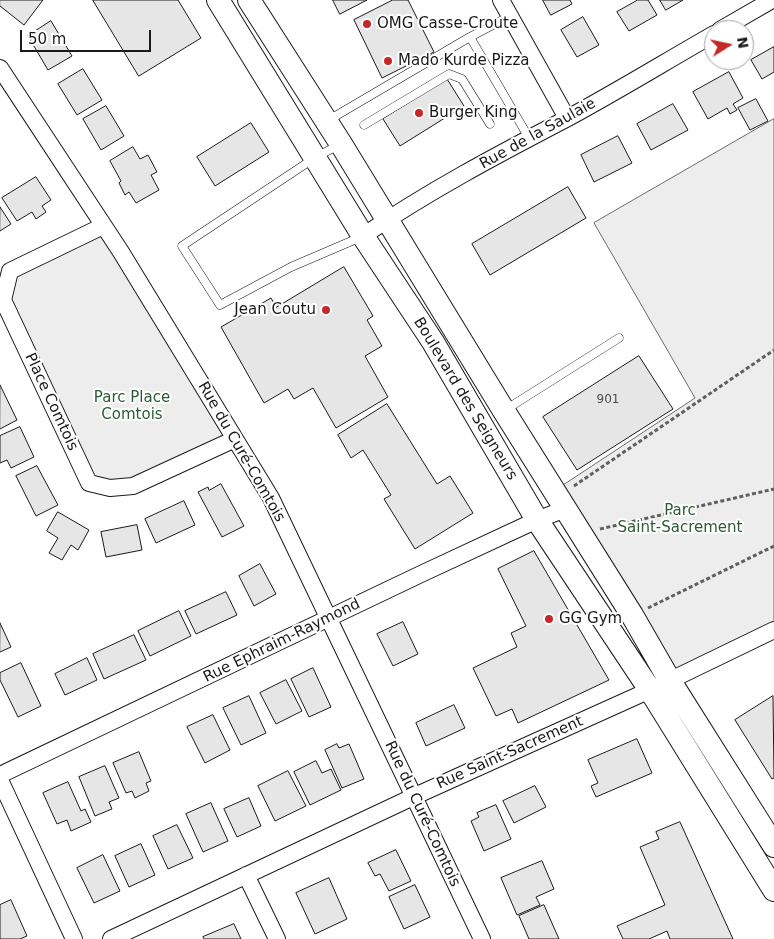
<!DOCTYPE html>
<html>
<head>
<meta charset="utf-8">
<style>
  body { margin:0 }
  #map { position:relative; width:774px; height:939px; overflow:hidden; background:#fff; font-family:"DejaVu Sans",sans-serif }
  canvas { display:block }
  .north { position:absolute; left:704px; top:20px; width:50px; height:50px; box-sizing:border-box; background:#fff; border:1px solid #a3a3a3; border-radius:50%; rotate:80deg; font-size:14px; font-weight:700; line-height:20px; text-align:center; color:#1a1a1a }
  .north::after { content:''; display:block; margin:auto; width:18px; height:22px; background:#c62828; clip-path:polygon(50% 0,100% 100%,50% 72%,0 100%) }
  .scale { position:absolute; left:20px; top:30px; width:131px; height:22px; box-sizing:border-box; border:2px solid #1a1a1a; border-top:0; padding-left:6px; font-size:15px; line-height:18px; white-space:nowrap; color:#1a1a1a; -webkit-text-stroke:4px #fff; paint-order:stroke }
</style>
</head>
<body>
<div id="map">
<canvas width="774" height="939"></canvas>
<div class="north">N</div>
<div class="scale">50 m</div>
</div>
<script>
const ctx = document.querySelector('canvas').getContext('2d');
ctx.lineJoin = 'round';
function fillPath(path, color) { ctx.fillStyle = color; ctx.fill(path, 'evenodd'); }
function strokePath(path, color, width, dash) { ctx.strokeStyle = color; ctx.lineWidth = width; ctx.lineCap = dash ? 'butt' : 'round'; ctx.setLineDash(dash || []); ctx.stroke(path); }
function write(font, color, halo, rows, align = 'center') {
  ctx.font = font + ' "DejaVu Sans",sans-serif'; ctx.lineWidth = 4; ctx.setLineDash([]); ctx.textBaseline = 'middle'; ctx.strokeStyle = halo; ctx.fillStyle = color; for (const [text, x, y, turn = 0] of rows) {
    ctx.save(); ctx.translate(x, y); ctx.rotate((+turn || 0) * Math.PI / 180); ctx.textAlign = isNaN(turn) ? turn : align; if (halo) ctx.strokeText(text, 0, 0); ctx.fillText(text, 0, 0); ctx.restore();
  }
}
const green = new Path2D(`
  M774 119V630L670 681 554 491 695 398 594 223Z
  M103 226 235 439 133 486 89 483 3 300 10 271Z`);
const building = new Path2D(`
  M0 0H43L24 25 0 6Z
  M93 0H178L201 38 139 76Z
  M333 0H367L340 14Z
  M393 0H408L434 52 382 78 354 20Z
  M543 0H570L572 4 551 15Z
  M638 0H648L657 15 629 31 617 12Z
  M660 0H683L666 10Z
  M583 17 599 45 577 57 561 30Z
  M51 21 72 56 48 70 28 36Z
  M774 47V72L762 79 751 60Z
  M83 69 102 100 77 115 58 84Z
  M729 72 743 98 733 104 737 110 730 114 727 108 708 119 693 92Z
  M447 79 464 106 400 146 383 119Z
  M756 99 768 121 750 130 738 108Z
  M673 104 688 130 651 150 637 124Z
  M106 106 124 136 101 150 83 119Z
  M251 123 269 152 215 186 197 157Z
  M618 136 632 163 594 182 581 155Z
  M133 147 140 159 148 155 157 172 151 175 159 190 136 203 129 192 125 195 119 183 121 181 110 161Z
  M36 177 51 200 42 206 46 212 36 219 32 212 17 221 2 198Z
  M568 187 586 218 490 275 472 244Z
  M0 207 11 224 0 231Z
  M344 267 373 316 367 320 382 346 365 356 388 397 336 428 313 388 294 399 288 389 264 403 221 327 271 298 276 307Z
  M639 356 673 409 577 470 543 417Z
  M0 385 17 420 0 429Z
  M387 404 437 484 450 476 473 513 415 549 384 499 391 495 363 450 351 458 338 435Z
  M20 427 34 457 11 468 7 460 0 463V436Z
  M37 466 58 505 36 516 16 476Z
  M221 484 244 526 222 537 198 492 208 487 209 490Z
  M184 501 195 525 156 543 145 519Z
  M58 512 89 530 78 550 71 545 62 560 49 553 58 538 47 531Z
  M137 525 142 550 106 557 101 532Z
  M534 551 609 680 518 723 512 709 496 716 473 668 517 647 511 633 526 626 498 569Z
  M260 564 276 594 254 606 239 576Z
  M226 592 237 615 196 634 185 611Z
  M179 611 191 636 150 656 138 631Z
  M403 622 418 654 393 666 377 634Z
  M0 623 11 647 0 652Z
  M134 635 146 660 104 679 93 654Z
  M87 658 97 680 65 695 55 674Z
  M21 663 41 706 18 717 0 680V673Z
  M313 668 331 707 309 717 291 679Z
  M286 680 302 711 276 724 260 693Z
  M249 696 266 733 241 745 223 708Z
  M773 696 774 778 772 779 735 720Z
  M454 705 465 728 426 746 416 723Z
  M213 715 230 750 205 763 187 727Z
  M637 739 652 773 596 797 591 786 598 783 588 760Z
  M337 744 339 748 349 744 364 779 342 788 325 750Z
  M139 752 151 781 146 783 149 791 135 798 132 791 126 793 113 763Z
  M316 761 322 773 331 769 341 790 310 805 294 772Z
  M105 766 119 798 109 802 112 809 95 816 79 777Z
  M288 771 306 806 275 821 258 786Z
  M68 782 81 811 85 809 91 822 71 831 67 820 57 824 43 793Z
  M535 786 546 807 514 823 503 801Z
  M249 798 261 826 237 837 224 809Z
  M211 803 228 841 203 852 186 814Z
  M496 805 511 839 484 851 471 821 479 817 477 813Z
  M680 822 733 939H670L667 931 649 939H623L617 926 665 905 640 847 659 839 656 832Z
  M177 825 193 858 168 869 153 836Z
  M141 844 155 875 129 887 115 856Z
  M396 850 411 881 389 891 380 874 375 876 368 863Z
  M103 855 120 891 94 903 77 868Z
  M542 861 554 889 536 897 540 905 517 915 501 878Z
  M329 878 347 919 315 934 296 893Z
  M415 885 430 917 404 929 389 897Z
  M11 900 27 936 20 939H0V905Z
  M544 905 559 939H529L519 916Z
  M234 924 241 939H204L203 937Z`);
const path = new Path2D(`
  M574 486 774 350
  M600 529 774 489
  M648 608 774 546`);
const lane = new Path2D(`
  M470 37 529 138
  M327 121 470 37 510 16
  M364 125 449 74 462 79 490 124
  M339 145 316 157 182 246 220 305 291 267 361 237
  M505 410 619 338`);
const street = new Path2D(`
  M501 0 567 118
  M720 30 772 0
  M0 68 121 252 271 498 482 939
  M103 226 10 271 3 300 89 483 110 488 133 486 235 439
  M363 236C427 192 497 155 566 119 616 92 665 62 714 34
  M0 775 421 574 537 520 565 509
  M0 780 74 939
  M246 875 277 939
  M111 939 415 796 650 690 774 630`);
const secondary = new Path2D(`
  M218 0 363 236 433 342 537 520 650 690 774 890
  M249 0 341 144 504 411 632 615 670 681 774 846`);
const markers = [
  [367,24,5,"#c62828"],
  [388,61,5,"#c62828"],
  [419,113,5,"#c62828"],
  [326,310,5,"#c62828"],
  [549,619,5,"#c62828"]
];
const numberNames = [
  ["901",608,400]
];
const poiNames = [
  ["OMG Casse-Croute",377,24],
  ["Mado Kurde Pizza",398,61],
  ["Burger King",429,113],
  ["Jean Coutu",316,310,"right"],
  ["GG Gym",559,619]
];
const streetNames = [
  ["Rue de la Saulaie",538,134,-29],
  ["Boulevard des Seigneurs",465,399,59],
  ["Place Comtois",51,402,65],
  ["Rue du Curé-Comtois",241,452,60],
  ["Rue Ephraim-Raymond",282,641,-26],
  ["Rue Saint-Sacrement",510,753,-24],
  ["Rue du Curé-Comtois",422,814,65]
];
const parkNames = [
  ["Parc Place",132,398],
  ["Comtois",132,415],
  ["Parc",680,511],
  ["Saint-Sacrement",680,528]
];
fillPath(green, '#ededed');
strokePath(green, '#6a6a6a', 1);
fillPath(building, '#e6e6e6');
strokePath(building, '#1a1a1a', 1);
strokePath(lane, '#1a1a1a', 9);
strokePath(street, '#1a1a1a', 18);
strokePath(secondary, '#1a1a1a', 24);
strokePath(path, '#5f5f5f', 3, [4, 2.5]);
strokePath(lane, '#fff', 8);
strokePath(street, '#fff', 16);
strokePath(secondary, '#fff', 22);
for (const [x, y, r, color] of markers) { const dot = new Path2D(); dot.arc(x, y, r, 0, 2 * Math.PI); ctx.fillStyle = color; ctx.fill(dot); strokePath(dot, '#fff', 2); }
write('12px', '#4d4d4d', null, numberNames);
write('15px', '#1a1a1a', '#fff', poiNames, 'left');
write('15px', '#1a1a1a', '#fff', streetNames);
write('15px', '#2b5a34', '#fff', parkNames);
</script>
</body>
</html>
